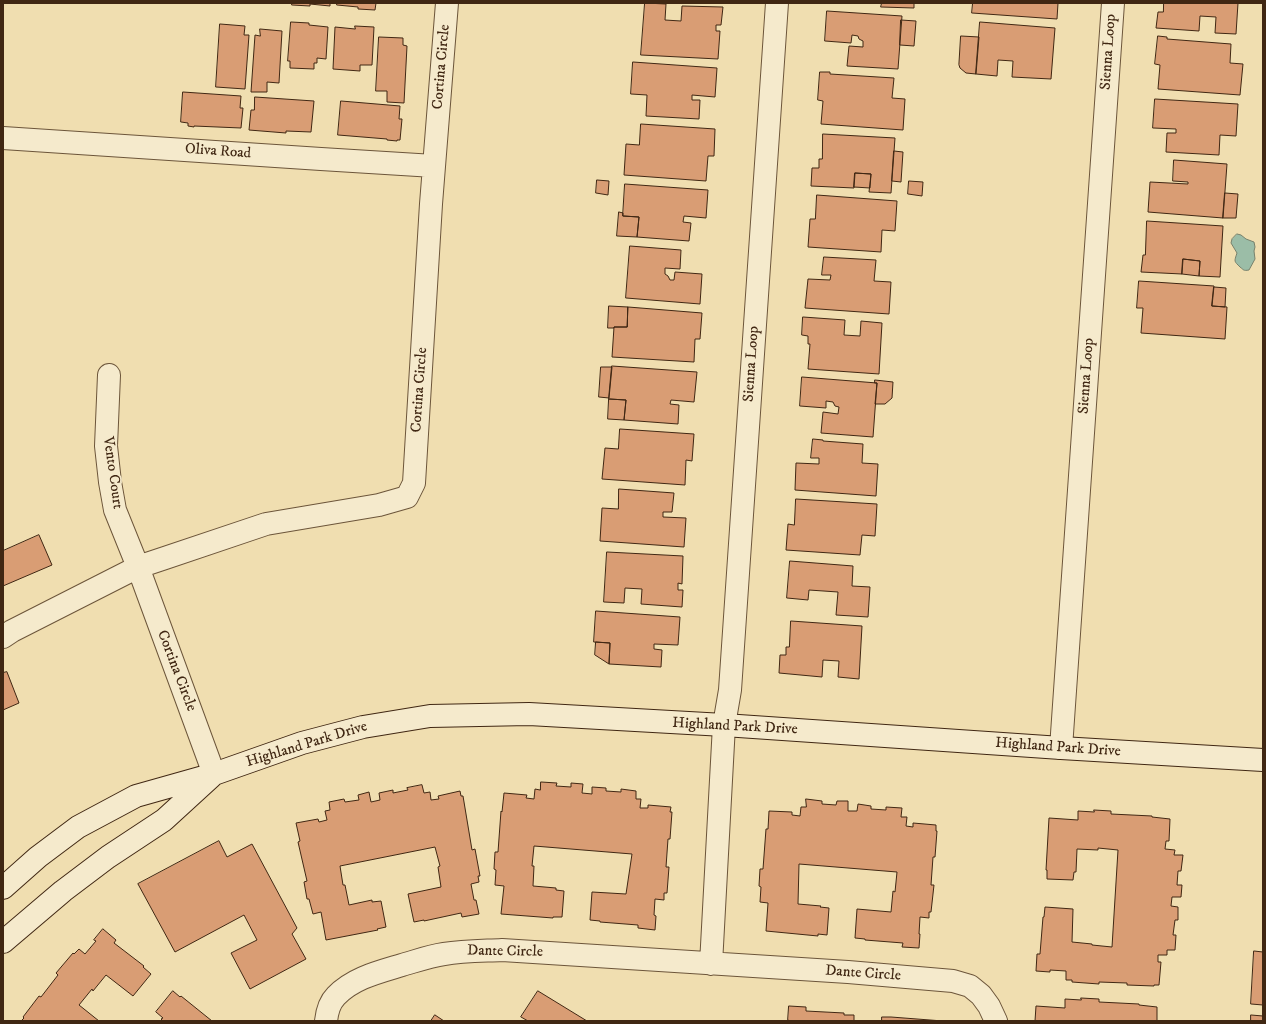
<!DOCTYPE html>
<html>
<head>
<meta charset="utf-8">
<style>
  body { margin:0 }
  #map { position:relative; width:1266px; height:1024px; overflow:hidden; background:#f0deb0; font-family:"IM FELL DW Pica",serif }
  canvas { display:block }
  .frame { position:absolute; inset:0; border:4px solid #402713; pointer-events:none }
</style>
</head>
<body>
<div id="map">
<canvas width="1266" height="1024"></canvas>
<div class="frame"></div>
</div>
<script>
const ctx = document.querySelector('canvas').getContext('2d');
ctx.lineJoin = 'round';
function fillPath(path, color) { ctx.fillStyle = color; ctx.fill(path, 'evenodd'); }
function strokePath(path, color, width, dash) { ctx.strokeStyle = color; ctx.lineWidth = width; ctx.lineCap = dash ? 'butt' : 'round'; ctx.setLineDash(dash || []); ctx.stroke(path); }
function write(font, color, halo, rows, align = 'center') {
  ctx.font = font + ' "IM FELL DW Pica",serif'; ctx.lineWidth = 3.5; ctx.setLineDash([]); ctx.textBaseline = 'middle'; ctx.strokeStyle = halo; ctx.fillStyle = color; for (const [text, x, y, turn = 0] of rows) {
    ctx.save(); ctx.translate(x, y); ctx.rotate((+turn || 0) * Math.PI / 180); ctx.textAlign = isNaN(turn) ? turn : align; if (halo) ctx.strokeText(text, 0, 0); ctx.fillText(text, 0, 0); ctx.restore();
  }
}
const water = new Path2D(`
  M1237 234 1241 235 1246 239 1254 242 1255 247 1254 251 1255 259 1249 270C1243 271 1244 270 1240 267 1234 261 1234 262 1237 253L1231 243 1232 239Z`);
const building = new Path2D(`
  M292 3H330V6L310 4V6L292 5Z
  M337 3H376L375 10 358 9V7L337 5Z
  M645 3 666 4 665 20 681 21 682 6 723 7 721 25H716V31H720L718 59 641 55Z
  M882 3H914V8L881 7Z
  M973 3H1058L1057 19 972 13Z
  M1164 3H1238L1236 34 1215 33 1216 17 1200 16 1199 31 1156 28 1158 12H1163Z
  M827 11 902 16 898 69 847 66 849 46 863 47V41L859 39 858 36 852 35 851 43 825 41Z
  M901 20 916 21 914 46 900 45Z
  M291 22 309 23V25L328 27 326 59 317 58V63H314V69L290 68V61H288Z
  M980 22 1055 28 1051 79 1012 77 1013 61 998 60 997 76 976 74Z
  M220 24 245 26 244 35H249L245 89 216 87Z
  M355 26 374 27 372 65H360V71L333 69 335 27 355 29Z
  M260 29 282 31 279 83 267 82V92H251L255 35 260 36Z
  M961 36 979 37 976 74 966 73 960 68 959 65Z
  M1158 36 1167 37V39L1231 44 1230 63 1243 64 1240 95 1158 89 1160 65 1155 64Z
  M379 37 403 38V45L407 46 404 103 387 102V91H376Z
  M633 62 717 68 715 97 692 95V100H700L699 119 646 116 647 95 631 94Z
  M820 72H830V74L894 78 892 98 905 99 903 130 821 124 823 101 818 100Z
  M183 92 241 96 240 108H243L241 128 194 126V127L188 126V123L181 122Z
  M255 97 314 101 311 132 286 131V133L249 130 251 110H254Z
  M1155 99 1238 104 1236 136 1220 135 1219 155 1166 152 1167 133H1176V129L1153 128Z
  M341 101 400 106 399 119H402L400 140H397V141L387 140V139L338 135Z
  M641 124 715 129 714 156H708L706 181 624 175 626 144 639 145Z
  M823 134 895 138 891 193 869 192 871 174 855 173 854 188 811 186 812 168H819V159H822Z
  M894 151 903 152 901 182 892 181Z
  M1174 160 1227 164 1223 218 1148 212 1150 182 1188 184V182L1173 181Z
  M855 173 871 174 870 188 854 187Z
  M597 180 609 181 608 195 596 193Z
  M909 181 923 182 922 196 908 194Z
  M625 184 708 190 706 218 684 216 683 222 691 223 689 241 637 237 639 217 623 216Z
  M1225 193 1238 194 1236 218H1223Z
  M817 195 897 201 895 231 882 230 881 252 808 247 810 219H815Z
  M619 212 623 213V216L639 217 637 237 617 236Z
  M1147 221 1223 226 1220 277 1199 276 1200 261 1183 259 1182 274 1141 272 1143 255H1145Z
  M630 246 681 250 680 269 665 268V274L668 276 670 280H674L675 272 702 274 700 304 626 298Z
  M824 257 876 260 874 281 891 282 889 314 805 308 808 279 830 280 831 275H822Z
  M1183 259 1200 261 1199 276 1182 274Z
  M1139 281 1214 286 1212 306 1227 307 1225 339 1141 333 1143 308H1137Z
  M1214 287 1226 288 1225 307 1212 306Z
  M609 306 628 307 627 327H614V328H608Z
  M628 307 702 313 700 339H695L694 362 612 357 614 327H627Z
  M803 317 845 320 844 335 860 336 861 321 882 323 879 374 808 369 810 344H808V336L802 335Z
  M612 366 697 372 694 402 671 400 670 404 679 405 678 424 624 420 626 400 609 399Z
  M601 367H612L609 398 599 397Z
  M802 377 877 383 873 437 821 433 823 412 838 414 839 407 835 406 833 402 826 401V408L800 406Z
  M875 380 893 382 892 398 885 404H875L877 383H875Z
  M609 399 626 400 624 420 608 419Z
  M620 429 694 434 692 461 686 460 685 485 602 479 605 448 618 449Z
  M813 439 823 440V441L863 444 862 463 878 464 876 496 795 490 796 463 819 464V458H811Z
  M619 489 674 493 672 512H663V517L686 518 684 547 600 541 602 508 618 509Z
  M796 499 877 504 875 536 862 535 860 555 786 550 788 524 794 525Z
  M39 535 52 565 3 586V551Z
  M607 552 683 556 682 584 678 583V590H683L682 607 641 604 642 589 625 588 624 603 604 602Z
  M790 561 853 566 852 586 870 587 868 617 836 615 838 592 809 590 808 600 787 598Z
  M596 611 680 617 678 645 654 644V649L662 650 661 667 609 664 610 643 594 642Z
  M791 621 862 626 859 679 838 677 839 661 823 660 822 677 779 673 780 655H786V647H789Z
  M596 642 610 643 609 664 595 655Z
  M7 672 19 703 3 710V673Z
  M541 782 557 783 556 786 571 787V783L583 784 582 793 592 794V787L606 788V791L621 792V789L636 791V799H641L640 808H648V805L671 807 670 812H672L670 839H668L666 867H669L667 893H664V900L655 899 654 915 656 916 655 930 638 928V925L600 922V921L590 920 592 892 626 894 632 854 534 846 532 866H534L533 886 556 888V890L564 891 562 917H553V918L501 914 504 886 495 885 496 870 494 869 495 852H498L501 811 502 812 504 793 527 795 526 798 534 799 535 789 540 790Z
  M422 785 424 793 430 792 431 800 439 799 438 796 460 791 461 796H463L472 850 475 849 480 876H478L479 882 471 884 474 900H476L479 914 462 917 461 913 424 921V920L414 922 408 894 441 887 438 867 440 866 435 847 340 866 343 885H345L349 905 372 900V902L381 901 386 927 377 929 378 930 326 940 321 912 313 914 309 899H307L304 882 307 881 298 842 300 841 296 823 318 819 319 822 327 820 325 811 330 810 329 802 344 799 345 802 359 800 358 795 369 792 371 802 380 800 379 793 393 790V793L408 790 407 788Z
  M806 799 822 801V804L836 805 837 801H848V811H857L858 804 871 806V809L886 810V807L902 808 901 817H907L906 826 913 827V823L936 825V831H937L935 857H933L931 885H934L931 912H929V918L920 917 919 934H920L919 948 902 947 903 943 865 940V939L855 938 857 909 891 912 893 891 895 892 897 872 799 864 798 904 821 906 820 907 829 908 827 935 818 934V936L766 931 768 903 760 902 761 887 759 886 760 869H763L766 829H768L769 811 792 812V815L800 816 801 807H806Z
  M1094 810 1111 811V814L1152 816V817L1170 819 1169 841H1166L1165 849 1175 850 1174 855H1183L1181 871H1178L1177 885H1182L1181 897H1172L1171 906 1178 907V920H1175L1173 935H1176L1175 950H1167V955H1158V962H1161L1159 985H1154V986L1127 985V983L1099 982V984L1072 982V980H1066V971L1050 970V972L1036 971 1037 954H1040L1043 917H1044L1045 907 1073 909 1072 942 1092 944V945L1112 947 1118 850 1098 848V850L1077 849 1076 872H1074L1073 880 1047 879V870H1046L1049 818 1078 820V811L1094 812Z
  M219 841 227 857 252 844 297 928 292 934 306 959 250 989 231 953 257 940 244 915 175 952 138 884Z
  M103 929 116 940 114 943 144 966 143 967 151 974 133 996 106 975 93 991 92 989 79 1005 99 1021H21L24 1018 23 1017 39 996 41 997 58 975 56 973 73 953 74 954 79 949 85 954 96 941 94 940Z
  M1254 951 1263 952V1005L1251 1004Z
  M173 991 180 997 181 996 212 1021H163L161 1019 163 1018 156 1012Z
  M538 991 587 1021H528L521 1017Z
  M1081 998 1099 999V1002L1139 1004V1005L1157 1007V1021H1035L1036 1006 1065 1008V999L1081 1000Z
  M789 1006 806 1007V1011L844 1013V1015H854V1021H790L788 1020Z
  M435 1015 444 1021H431Z
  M1251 1015 1263 1016V1021H1251Z
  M882 1017H891L943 1021H882Z`);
const street = new Path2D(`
  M3 138 321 159 434 166
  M109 375 106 446 110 482 115 510 138 567 214 774
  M3 637 12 631 138 567 165 558 266 524 379 505 407 497 414 483 431 204 447 3
  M1061 748 1113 3
  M711 964 724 725 730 690 777 3
  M326 1021C327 1012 329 1003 336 996 353 978 379 972 402 965 416 961 430 956 444 954 463 951 482 951 502 950L848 972 953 981 970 986 981 995 989 1006 996 1021`);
const secondary = new Path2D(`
  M3 888 38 857 78 827 136 796 214 774 302 743 363 727 430 716 529 714 724 725 1061 748 1263 760
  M3 942 63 891 108 857 164 820 211 777`);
const streetNames = [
  ["Sienna Loop",1109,52,-86],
  ["Cortina Circle",442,67,-85],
  ["Oliva Road",218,152,4],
  ["Sienna Loop",752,364,-86],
  ["Sienna Loop",1087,376,-86],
  ["Cortina Circle",420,390,-86],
  ["Vento Court",112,473,82],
  ["Cortina Circle",176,671,69],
  ["Highland Park Drive",735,727,3],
  ["Highland Park Drive",307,745,-17],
  ["Highland Park Drive",1058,748,4],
  ["Dante Circle",505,952,1],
  ["Dante Circle",863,974,4]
];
fillPath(water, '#9bbda7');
strokePath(water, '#77816c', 1);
fillPath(building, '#d99d74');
strokePath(building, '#402713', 1);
strokePath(street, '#6c553a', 24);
strokePath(secondary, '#402713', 24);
strokePath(street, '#f5eacc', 22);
strokePath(secondary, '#f5eacc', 22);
write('15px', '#402713', '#f5eacc', streetNames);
</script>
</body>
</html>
